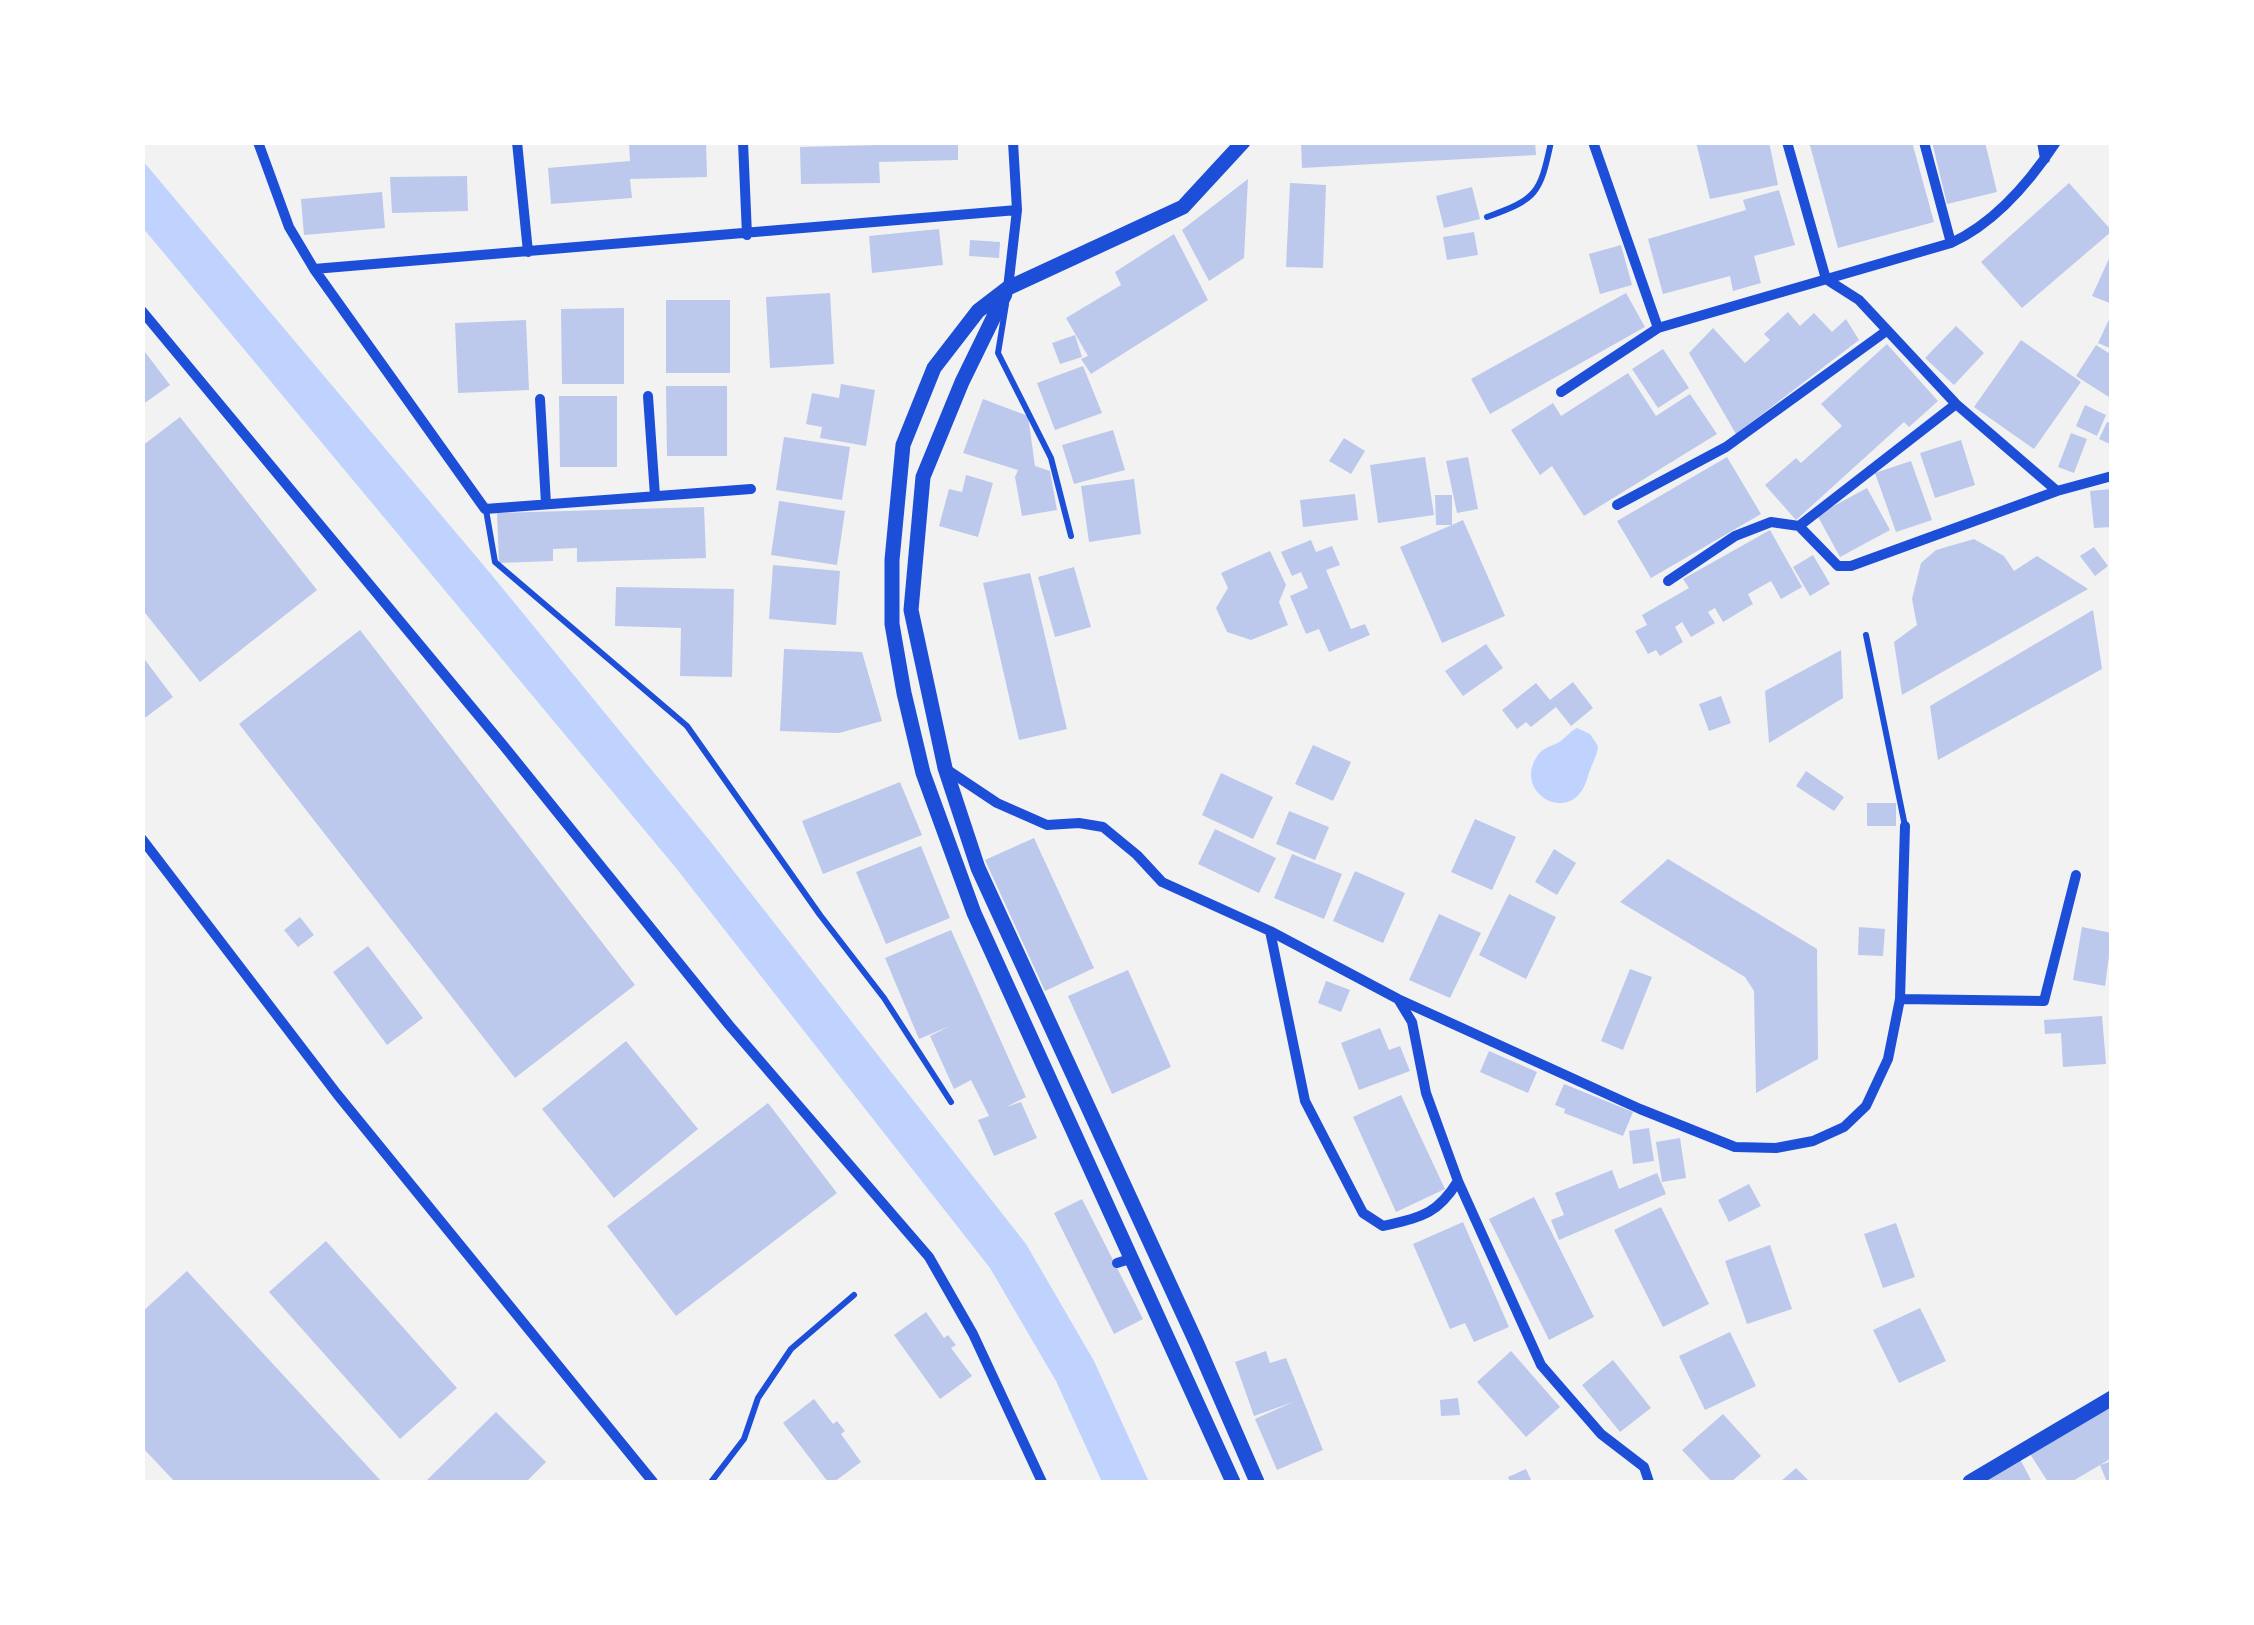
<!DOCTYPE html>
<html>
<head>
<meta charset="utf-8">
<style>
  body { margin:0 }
  #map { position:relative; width:2254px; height:1625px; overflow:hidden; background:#f2f2f2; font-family:"Times New Roman",serif }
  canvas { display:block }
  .frame { position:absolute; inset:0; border:145px solid #fff; pointer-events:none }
</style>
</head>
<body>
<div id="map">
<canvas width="2254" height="1625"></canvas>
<div class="frame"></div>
</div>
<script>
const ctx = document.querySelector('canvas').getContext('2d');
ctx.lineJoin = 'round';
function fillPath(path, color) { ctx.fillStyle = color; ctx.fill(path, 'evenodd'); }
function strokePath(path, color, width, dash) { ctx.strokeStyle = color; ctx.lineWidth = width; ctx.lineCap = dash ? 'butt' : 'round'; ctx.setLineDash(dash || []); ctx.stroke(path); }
const water = new Path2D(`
  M143 161 490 573 710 841 1026 1244 1094 1361 1149 1482H1102L1056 1381 990 1268 676 868 143 228Z
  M1577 728 1590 734 1598 746C1597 757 1591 765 1588 776 1574 830 1510 793 1538 755 1543 748 1551 746 1558 743 1566 738 1569 732 1577 728Z`);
const building = new Path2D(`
  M706 142 707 177 630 179 632 198 551 204 548 168 630 161 629 143Z
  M879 142H958V160L879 162 880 183 801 184 800 147 879 145Z
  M1301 142H1535L1536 155 1302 168Z
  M1696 142H1769L1778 185 1710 199Z
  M1809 142H1912L1934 222 1838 248Z
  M1932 142H1985L1997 192 1947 204Z
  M467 176 468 211 392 213 390 177Z
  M1248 179 1244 258 1209 281 1182 230Z
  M1290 183 1326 185 1323 268 1286 267Z
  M2069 183 2112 231 2022 308 1981 262Z
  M1472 187 1480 219 1444 228 1436 196Z
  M1779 190 1795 245 1754 256 1761 283 1733 291 1730 276 1663 294 1648 239 1746 210 1743 200Z
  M382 192 385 228 304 235 301 199Z
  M939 229 943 265 872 273 869 236Z
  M1474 232 1478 255 1447 260 1443 237Z
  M1174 234 1208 300 1091 374 1081 359 1088 356 1066 318 1121 285 1115 272Z
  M970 240 1000 242 999 258 969 256Z
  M1621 245 1632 285 1600 294 1589 254Z
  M2112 252V304L2092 296Z
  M830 293 834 364 770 368 766 297Z
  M1626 293 1645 327 1490 414 1471 379Z
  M666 300H730V373H666Z
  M624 308V384H562L561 309Z
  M1788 312 1800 326 1814 313 1832 332 1846 319 1859 340 1736 434 1689 353 1713 328 1745 363 1770 340 1764 334Z
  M2112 313V349L2098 343Z
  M526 320 529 390 458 393 455 323Z
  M1956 326 1984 353 1954 385 1925 358Z
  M1075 335 1082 357 1060 364 1052 343Z
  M2021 340 2081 382 2034 449 1974 407Z
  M1887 344 1938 401 1909 427 1904 422 1796 520 1765 485 1796 458 1801 463 1842 426 1821 404Z
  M2096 345 2112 355V399L2076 376Z
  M142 348 170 385 142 405Z
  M1663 349 1689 388 1658 408 1632 369Z
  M1083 366 1102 413 1055 430 1037 383Z
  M1628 373 1656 416 1690 394 1717 434 1584 516 1552 466 1540 475 1511 430 1553 403 1561 416Z
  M841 384 875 390 866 446 820 438 822 427 806 424 812 393 839 398Z
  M666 386H727V456H667Z
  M559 396H617V467H560Z
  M983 399 1028 416 1035 466 1050 471 1057 510 1022 516 1015 477 1018 470 963 453Z
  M2085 405 2106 415 2097 436 2076 426Z
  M180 417 317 590 200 682 142 609V446Z
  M2107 422 2112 424V445L2099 439Z
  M1113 430 1125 470 1074 484 1062 445Z
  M2071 433 2087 439 2074 473 2058 467Z
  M784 437 850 447 842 500 776 490Z
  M1344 438 1365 451 1351 474 1329 461Z
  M1961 440 1975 485 1935 498 1920 453Z
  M1425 457 1434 515 1378 523 1370 465Z
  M1468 457 1478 509 1457 513 1446 461Z
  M1727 457 1761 514 1651 578 1617 521Z
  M1911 461 1932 520 1896 532 1875 473Z
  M966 475 993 483 978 537 939 526 949 489 962 492Z
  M1134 479 1141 534 1089 542 1081 486Z
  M1867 488 1890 530 1840 557 1817 515Z
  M2112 489V527L2094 528 2090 491Z
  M1355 494 1358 520 1303 527 1300 500Z
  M1435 495H1452V525L1463 520 1505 616 1442 643 1400 547 1452 525H1436Z
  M779 501 845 511 837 565 771 555Z
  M704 507 706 558 577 562V548L553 549V561L499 563 497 513Z
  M1770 530 1802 587 1781 599 1771 581 1748 594 1753 604 1723 622 1715 608 1708 612 1715 623 1691 637 1682 622 1675 627 1683 642 1660 656 1656 650 1648 654 1635 631 1647 625 1642 615 1689 588 1683 579Z
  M1974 539 2004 556 2014 571 2037 556 2088 589 1902 695 1894 642 1917 625 1912 599 1921 563 1936 550Z
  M1311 540 1316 552 1332 546 1340 565 1326 570 1351 629 1365 624 1370 635 1329 652 1319 629 1306 634 1290 596 1308 588 1301 572 1292 576 1281 552Z
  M2094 547 2108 566 2095 576 2080 556Z
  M1270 551 1286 585 1279 602 1288 625 1251 640 1227 632 1216 608 1228 588 1221 573Z
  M1813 555 1830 584 1810 596 1793 567Z
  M773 565 840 571 836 625 769 619Z
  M1074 567 1091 627 1055 637 1038 577Z
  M1030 573 1067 729 1019 740 983 583Z
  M616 587 734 589 732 677 680 676 681 628 615 626Z
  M2093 610 2102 669 1938 760 1930 706Z
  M360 630 635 985 515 1078 239 724Z
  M1486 644 1503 668 1463 696 1445 671Z
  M784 649 862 652 882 721 839 733 780 731Z
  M1841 650 1843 698 1769 743 1765 691Z
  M142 656 173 697 142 720Z
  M1573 682 1593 708 1571 726 1556 707 1531 727 1526 722 1517 729 1502 710 1536 683 1550 700Z
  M1721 696 1731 723 1709 731 1699 704Z
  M1313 745 1351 762 1333 801 1295 784Z
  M1806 771 1844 797 1834 811 1796 786Z
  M1221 773 1273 797 1253 839 1202 815Z
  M900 782 922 835 823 874 802 821Z
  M1867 803H1896V826H1867Z
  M1289 811 1329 827 1315 860 1276 844Z
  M1475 819 1516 837 1492 890 1451 872Z
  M1215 829 1276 858 1259 893 1198 864Z
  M1034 838 1094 968 1045 991 985 860Z
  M921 846 950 918 886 944 856 872Z
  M1554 849 1576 863 1557 895 1535 882Z
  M1292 854 1342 874 1324 919 1274 898Z
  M1668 859 1817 949 1818 1059 1756 1093 1754 991 1745 977 1620 902Z
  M1355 871 1405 893 1383 943 1333 921Z
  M1509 894 1556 917 1526 979 1479 955Z
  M1439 914 1481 933 1450 998 1409 980Z
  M300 917 314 935 298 947 284 930Z
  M1859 927 1885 929 1883 956 1858 955Z
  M2082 927 2112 933 2105 986 2073 980Z
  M951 930 1026 1097 1006 1107 1021 1102 1037 1138 994 1156 978 1120 989 1116 971 1080 954 1089 930 1036 950 1026 919 1039 885 958Z
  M368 946 423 1018 387 1045 333 972Z
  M1630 969 1652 977 1623 1050 1601 1041Z
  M1128 970 1171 1067 1112 1094 1068 996Z
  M1326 981 1350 990 1341 1012 1318 1003Z
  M2102 1016 2106 1064 2063 1067 2061 1033 2045 1034 2044 1020Z
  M1380 1028 1389 1050 1400 1046 1410 1071 1359 1090 1341 1043Z
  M626 1041 698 1129 614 1198 542 1109Z
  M1489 1051 1537 1072 1528 1093 1480 1072Z
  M1564 1084 1633 1112 1623 1136 1564 1113 1565 1109 1555 1105Z
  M1401 1095 1445 1189 1396 1212 1353 1117Z
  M768 1103 837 1193 676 1316 607 1226Z
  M1649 1128 1654 1161 1633 1164 1629 1131Z
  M1680 1138 1686 1178 1662 1182 1656 1142Z
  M1612 1170 1619 1189 1657 1173 1666 1194 1559 1240 1551 1220 1564 1215 1555 1193Z
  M1749 1184 1761 1206 1729 1222 1718 1200Z
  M1534 1197 1594 1317 1549 1340 1489 1219Z
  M1082 1199 1143 1319 1114 1334 1054 1213Z
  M1661 1207 1709 1304 1663 1327 1614 1230Z
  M1463 1222 1509 1327 1474 1342 1465 1323 1450 1329 1413 1244Z
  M1896 1223 1915 1277 1883 1288 1864 1234Z
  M326 1241 457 1388 400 1439 269 1292Z
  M1770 1245 1792 1309 1747 1324 1725 1261Z
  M187 1271 382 1482H175L142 1447V1312Z
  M1920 1308 1946 1361 1899 1383 1873 1330Z
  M926 1312 944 1338 948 1335 956 1345 951 1348 972 1376 940 1399 894 1335Z
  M1730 1332 1756 1386 1705 1410 1679 1356Z
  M1266 1351 1270 1363 1286 1358 1323 1450 1277 1470 1255 1419 1293 1402 1254 1416 1235 1362Z
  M1511 1351 1560 1407 1526 1437 1477 1382Z
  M1613 1360 1651 1408 1620 1432 1582 1385Z
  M1458 1398 1460 1415 1441 1416 1440 1400Z
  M814 1399 833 1424 837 1421 845 1431 841 1434 861 1462 834 1482H828L783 1423Z
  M2112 1405V1458L2071 1482H2048L2030 1454Z
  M496 1412 546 1462 526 1482H425Z
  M1723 1414 1761 1456 1731 1482H1712L1682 1450Z
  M2020 1459 2032 1482H1975Z
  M2112 1461V1482H2107L2100 1465Z
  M1796 1468 1810 1482H1780Z
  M1526 1469 1532 1482H1510L1508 1477Z`);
const service = new Path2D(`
  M1487 217C1537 199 1540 194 1551 142
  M1006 304 998 353 1051 458 1071 536
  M486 510 495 562 687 726 820 915 884 998 951 1102
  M1866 635 1905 826
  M711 1482 744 1439 758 1398 791 1349 854 1295`);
const minor = new Path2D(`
  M258 142 289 227 314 269 485 509 751 489
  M517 142 528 252
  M743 142 747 235
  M1593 142 1658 328 1951 243C1995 223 2029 183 2056 142
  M1787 142 1826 279 1859 300 1956 404 2057 491 2112 476
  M1924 142 1951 243
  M2042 142 2045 159
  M314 269 1017 210
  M1008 288 1017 210 1013 142
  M142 311 503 745 729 1025 929 1257 973 1334 1042 1482
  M1561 392 1658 328
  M648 396 655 496
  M540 399 546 504
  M1617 505 1726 447 1885 332
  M1799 526 1838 566H1851L2057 491
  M1668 581 1735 536 1771 522 1799 526 1956 404
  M946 769 997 803 1047 825 1079 823 1103 827 1137 855 1162 882 1270 931 1398 999 1640 1109 1735 1147 1776 1148 1813 1141 1844 1127 1866 1106 1888 1059 1900 999 1905 826
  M142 839 337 1094 653 1482
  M1270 931 1305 1101 1363 1213 1383 1226C1421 1217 1437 1215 1458 1181L1426 1093 1412 1022 1398 999
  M1900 999 2044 1001 2076 875
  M1458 1181 1541 1365 1601 1434 1644 1467 1649 1482
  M1117 1263 1133 1258`);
const tertiary = new Path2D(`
  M1005 294 962 382 923 477 911 610 945 768 978 868 1197 1344 1257 1482
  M1233 1482 974 913 923 773 904 693 892 624V560L903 445 934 368 978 311 1008 288 1183 207 1243 142
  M1970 1482 2112 1398`);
fillPath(water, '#bfd3fe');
fillPath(building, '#bdc9ec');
strokePath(service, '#1d4ed8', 6);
strokePath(minor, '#1d4ed8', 10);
strokePath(tertiary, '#1d4ed8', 15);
</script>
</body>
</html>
